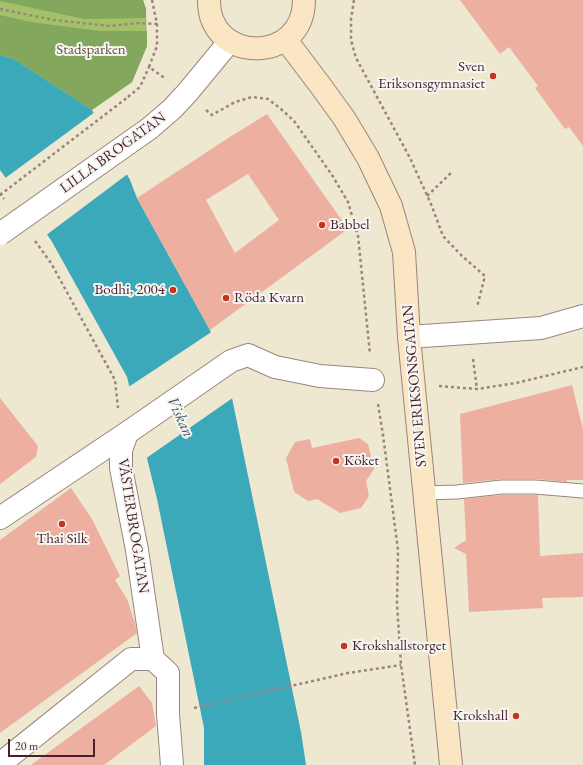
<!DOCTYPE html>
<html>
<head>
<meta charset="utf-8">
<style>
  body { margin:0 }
  #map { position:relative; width:583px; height:765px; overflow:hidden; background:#eee8d1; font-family:"EB Garamond",serif }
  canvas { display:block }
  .scale { position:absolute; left:8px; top:739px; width:87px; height:18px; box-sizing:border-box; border:2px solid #4a1f2b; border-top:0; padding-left:5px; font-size:12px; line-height:14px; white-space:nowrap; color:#4a1f2b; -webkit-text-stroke:3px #f6f6f2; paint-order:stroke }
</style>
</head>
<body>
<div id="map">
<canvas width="583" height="765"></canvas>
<div class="scale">20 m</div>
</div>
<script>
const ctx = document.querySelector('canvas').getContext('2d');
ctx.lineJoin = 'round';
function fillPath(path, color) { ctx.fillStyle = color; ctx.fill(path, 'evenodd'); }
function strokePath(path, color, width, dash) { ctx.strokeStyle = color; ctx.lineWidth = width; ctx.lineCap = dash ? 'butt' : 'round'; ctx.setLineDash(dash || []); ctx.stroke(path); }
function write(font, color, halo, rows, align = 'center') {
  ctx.font = font + ' "EB Garamond",serif'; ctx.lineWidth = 4; ctx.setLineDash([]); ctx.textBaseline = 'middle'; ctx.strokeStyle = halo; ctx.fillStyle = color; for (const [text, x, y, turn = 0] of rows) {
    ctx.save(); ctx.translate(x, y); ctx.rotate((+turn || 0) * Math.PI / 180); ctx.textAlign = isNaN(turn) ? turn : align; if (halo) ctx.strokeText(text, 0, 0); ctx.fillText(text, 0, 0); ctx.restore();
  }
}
const green = new Path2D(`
  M0 0H143L146 9 147 46 132 82 92 110 14 59 0 55Z`);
const forest = new Path2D(`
  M0 0H143L146 9V18L84 19 0 1Z
  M0 15 31 22 100 31H147V46L132 82 92 110 14 59 0 55Z`);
const water = new Path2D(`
  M0 55 14 59 92 110 130 180 137 198 210 330 232 398 301 732 306 765H204V728L157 499 127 377 51 240 0 170Z`);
const pier = new Path2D(`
  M95 112 129 173 45 236 4 179Z
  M213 331 234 397 145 459 127 388Z`);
const building = new Path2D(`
  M460 0H583V146L569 127 565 129 535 88 538 86 509 47 500 54Z
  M267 114 348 229 210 330 137 198 225 140ZM248 174 279 220 235 253 206 200Z
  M572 385 583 429V480H567V482L536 479H502L463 483 460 414Z
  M0 398 38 446 36 457 0 484Z
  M359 438 368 444 374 469 366 481 369 496 361 508 340 513 317 499 308 501 294 492 286 458 295 442 310 439 312 448Z
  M71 488 92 519 120 576 115 580 127 599 135 623 137 633 0 733V540Z
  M502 495H538L540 556 583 553V597L542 598 543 608 469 612 466 554 454 548 466 540 464 499Z
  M139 686 152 703 156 726 104 765H31Z`);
const path = new Path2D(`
  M152 0 157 24V46L149 67 166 79
  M354 0 351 19V40L356 58 410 158 431 204 443 236 462 256 485 276 477 307
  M0 9 54 20 110 26 138 23 157 24
  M128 97 140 87 149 67
  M206 110 212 115 235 102 252 97 268 99 281 109 294 121 332 175 348 202 358 236 370 354
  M0 193 4 199
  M427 196 452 172
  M35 241 51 263 115 380 118 408
  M473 359 477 389
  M439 386 477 389 516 383 583 367
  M378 404 383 435 398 550 397 604 401 665 415 765
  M194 708 348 673 401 665`);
const lane = new Path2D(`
  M424 493 457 492 502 487H535L583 491`);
const street = new Path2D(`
  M150 128 172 109 187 93 230 41
  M409 337 541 328 583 316
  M127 433 121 450V468L137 550 153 659 168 673V714L172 765
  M0 518 127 433 231 361 248 355 275 367 320 376 373 380
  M0 764 131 659H153`);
const secondary = new Path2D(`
  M209 0C208 64 304 65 304 0
  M286 40 320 85 344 118 368 158 391 206 404 252 409 337 451 765`);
const pathBridge = new Path2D(`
  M0 195 128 97`);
const streetBridge = new Path2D(`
  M0 234 150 128`);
const markers = [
  [493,76,4,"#c8321e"],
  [322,225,4,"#c8321e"],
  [173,290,4,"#c8321e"],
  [226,298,4,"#c8321e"],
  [336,461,4,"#c8321e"],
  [62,524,4,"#c8321e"],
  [344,646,4,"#c8321e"],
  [516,716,4,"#c8321e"]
];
const parkNames = [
  ["Stadsparken",91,50]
];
const poiNames = [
  ["Sven",485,67,"right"],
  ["Eriksonsgymnasiet",485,84,"right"],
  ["Babbel",330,225],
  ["Bodhi, 2004",165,290,"right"],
  ["Röda Kvarn",234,298],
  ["Köket",344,461],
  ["Thai Silk",62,539,"center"],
  ["Krokshallstorget",352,646],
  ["Krokshall",508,716,"right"]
];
const streetNames = [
  ["LILLA BROGATAN",113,153,-36],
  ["SVEN ERIKSONSGATAN",415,386,-95],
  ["VÄSTERBROGATAN",133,526,81]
];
const waterNames = [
  ["Viskan",180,417,65]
];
fillPath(green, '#a3c169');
fillPath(forest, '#82a75d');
fillPath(water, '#3ca9bb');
fillPath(pier, '#eee8d1');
fillPath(building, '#edafa0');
strokePath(lane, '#9c847e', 15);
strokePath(street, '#9c847e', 24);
strokePath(secondary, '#9c847e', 24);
strokePath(path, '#9c847e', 2.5, [3, 3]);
strokePath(lane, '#fff', 13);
strokePath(street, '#fff', 22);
strokePath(secondary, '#fbe6c3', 22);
strokePath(streetBridge, '#9c847e', 24, []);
strokePath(pathBridge, '#9c847e', 2.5, [3, 3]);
strokePath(streetBridge, '#fff', 22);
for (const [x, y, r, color] of markers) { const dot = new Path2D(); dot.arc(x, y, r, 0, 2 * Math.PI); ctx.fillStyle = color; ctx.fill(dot); strokePath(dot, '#f6f6f2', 1.5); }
write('15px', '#65503e', '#f6f6f2', parkNames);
write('15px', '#4a1f2b', '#f6f6f2', poiNames, 'left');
write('15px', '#4a1f2b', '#f6f6f2', streetNames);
write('italic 16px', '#445665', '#f6f6f2', waterNames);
</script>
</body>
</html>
